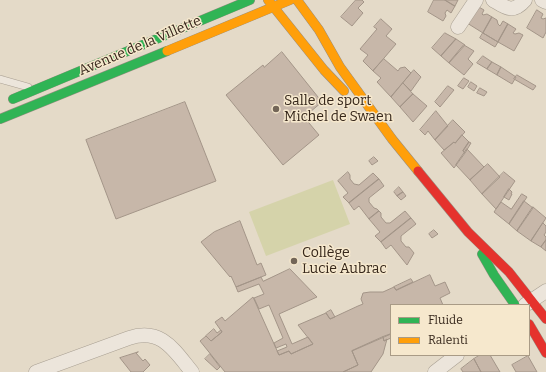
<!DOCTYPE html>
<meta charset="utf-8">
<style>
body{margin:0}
#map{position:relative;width:546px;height:372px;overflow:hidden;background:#e4dac8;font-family:Bitter,serif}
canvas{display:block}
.legend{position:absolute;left:390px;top:304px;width:140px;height:52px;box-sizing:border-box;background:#f6e8cd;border:1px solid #a99b86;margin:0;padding:5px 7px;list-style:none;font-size:12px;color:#36271b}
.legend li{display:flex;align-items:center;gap:8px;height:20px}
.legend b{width:20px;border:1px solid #a99b86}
</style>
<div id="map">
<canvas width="546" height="372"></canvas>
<ul class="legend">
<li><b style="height:5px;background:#30b455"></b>Fluide</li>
<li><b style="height:5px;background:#ff9f0a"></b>Ralenti</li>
</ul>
</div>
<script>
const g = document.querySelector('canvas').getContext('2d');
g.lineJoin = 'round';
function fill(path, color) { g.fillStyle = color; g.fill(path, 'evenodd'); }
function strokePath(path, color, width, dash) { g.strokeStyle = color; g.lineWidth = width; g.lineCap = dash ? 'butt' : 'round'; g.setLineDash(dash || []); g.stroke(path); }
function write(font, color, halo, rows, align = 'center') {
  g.font = font + ' Bitter,serif'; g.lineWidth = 3; g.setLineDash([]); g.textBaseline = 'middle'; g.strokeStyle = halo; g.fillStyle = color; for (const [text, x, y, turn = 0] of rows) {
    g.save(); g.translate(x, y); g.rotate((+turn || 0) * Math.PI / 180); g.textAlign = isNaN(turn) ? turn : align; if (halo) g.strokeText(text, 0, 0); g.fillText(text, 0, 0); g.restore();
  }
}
fill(new Path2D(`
 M333,180L350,224L266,256L249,212Z`), '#d5d3aa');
const building = new Path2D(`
 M356,0H362L364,2L358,8L363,13L352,26L341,17Z
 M434,0H445L455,6L451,13L447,10L445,13L446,16L443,21L428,12Z
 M445,0H458L455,6Z
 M477,6L484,10L482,14L483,15L487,14L492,17L483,33L467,23Z
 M537,10L543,14L541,18L543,19L546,18V32L543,38L527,28Z
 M492,17L497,20L498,24L500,26L503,21L508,24L498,42L483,33Z
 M381,19L392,29L386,36L396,44L373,71L363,61L368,55L360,49L377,29L374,27Z
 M508,24L516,29L513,33L515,34L519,33L523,35L514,51L498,42Z
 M445,33L456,39L441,56L432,48Z
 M483,33L498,42L495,47L480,38Z
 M456,39L465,45L449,63L441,56Z
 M464,45L474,51L468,59L473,64L464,75L449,63Z
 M282,52L322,102L304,117L319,135L283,165L226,95L263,65L264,67Z
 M483,56L492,62L487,69L477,63Z
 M384,59L398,71L400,68L405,67L411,73L391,97L377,82L381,78L373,71Z
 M492,62L501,67L497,75L487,69Z
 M501,67L516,77L512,84L497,75Z
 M414,70L421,77L411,91L403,83Z
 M517,75L536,86L533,90L514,79Z
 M464,78L469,81L463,89L458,86Z
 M471,82L477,86L474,91L468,87Z
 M403,83L413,94L400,107L391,97Z
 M448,86L454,90L440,107L435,102Z
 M480,88L487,92L484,96L477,93Z
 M413,94L427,106L413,122L400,107Z
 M185,102L216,181L116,219L86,140Z
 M436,111L448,126L435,140L428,131L425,135L420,130Z
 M453,120L465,132L455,143L454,142L444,150L435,140Z
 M462,135L469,142L463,151L465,153L454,168L441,153L454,142L455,143Z
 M469,142L471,143L465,153L463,151Z
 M467,149L484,167L470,180L456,165Z
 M374,157L378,161L372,165L369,161Z
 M488,164L500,177L482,194L470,180Z
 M348,172L350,175V179L354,184L359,185L373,173L379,179L349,203L343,197L348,193L338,181Z
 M504,172L515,181L496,209L482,194Z
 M379,179L384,186L369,198V202L374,208L377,209L379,211L369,219L359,206L354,210L349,203Z
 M399,187L403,192L397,196L394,192Z
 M509,189L512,192L511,194H512L509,200L504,197Z
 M403,192L406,196L401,200L397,196Z
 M522,194L527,197L509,224L494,212L501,202L511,209Z
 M524,201L533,208L517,231L509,224Z
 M533,207L546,218L531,241L517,231Z
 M379,211L381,213V217L386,223H390L405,211L411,218L381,242L375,236L380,232L369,219Z
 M411,218L416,224L401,236V241L406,247H409L414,253L407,265L391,245L386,249L381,242Z
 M240,221L257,265L261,263L266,275L236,287L231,276L230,277L201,242L214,232Z
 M543,223L546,226V232L544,235L546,237V240L541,247L531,241Z
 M434,230L438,234L432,238L429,234Z
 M546,240V251L541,247Z
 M290,269L317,297L279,314L292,344L308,337L313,344L291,354L289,351L279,355L277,351L287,347L286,344L276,348L274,343L283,338L269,305L259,309L254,298L264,294L259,284L238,292L236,287L261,277L263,281Z
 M430,275L435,286L445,282L450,293L440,298L443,305H391V334L352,351L358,365L343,372H225L200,341L206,336L211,341L222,332L215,322L222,317L225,321L253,297L279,355L289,351L291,354L313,344L298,325L326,313L330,319L358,306L363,304L361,299L363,293L370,292H383L394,287L396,290Z
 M411,279L413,282L396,290L394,287Z
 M331,310L335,317L330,319L326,313Z
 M214,329L217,333L221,330L222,332L211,341L206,336Z
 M391,334V338L384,341L383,337Z
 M383,337L384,341L387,339L383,354L371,372H343L358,365L352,351Z
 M138,352L136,353L143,361L145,359L150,365L143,372H131L120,358Z
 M210,354L220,367L217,370L205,359Z
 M480,355H490L500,372H481L474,359Z
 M528,356L537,372H516L512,365Z
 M474,359L481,372H463L461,369Z`);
fill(building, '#c7b7a9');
strokePath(building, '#a39588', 1);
const lane = new Path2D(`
 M0,79L28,87`);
const street = new Path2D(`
 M493,0C506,8 513,14 525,0
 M542,0L546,2
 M458,27L476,0
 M525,305L546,291
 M36,372L129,338C161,327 174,350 192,372
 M435,372L457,355`);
const fast = new Path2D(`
 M13,99L250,0
 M0,119L167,51
 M482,254L494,275L515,305`);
const slow = new Path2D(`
 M268,0L324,70L344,91
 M297,0L319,30L340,67L392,139L418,171
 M167,51L290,0`);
const jam = new Path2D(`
 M418,171L468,232L509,272L546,319
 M529,324L546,353`);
strokePath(lane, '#a89f92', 8);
strokePath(street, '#a89f92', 15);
strokePath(fast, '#988e82', 10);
strokePath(slow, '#988e82', 10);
strokePath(jam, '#988e82', 10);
strokePath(lane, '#ece5db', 7);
strokePath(street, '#ece5db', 14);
strokePath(fast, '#30b455', 9);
strokePath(slow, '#ff9f0a', 9);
strokePath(jam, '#e5322d', 9);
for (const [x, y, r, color] of [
 [276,109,4,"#736658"],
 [294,261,4,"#736658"]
]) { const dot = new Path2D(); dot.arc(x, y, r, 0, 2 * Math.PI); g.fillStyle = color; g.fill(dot); strokePath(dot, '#f6e8cd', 1.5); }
write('14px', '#36271b', '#f6e8cd', [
 ["Avenue de la Villette",140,46,-23]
]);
write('14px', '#36271b', '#f6e8cd', [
 ["Salle de sport",284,101],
 ["Michel de Swaen",284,117],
 ["Collège",302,253],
 ["Lucie Aubrac",302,269]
], 'left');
</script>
